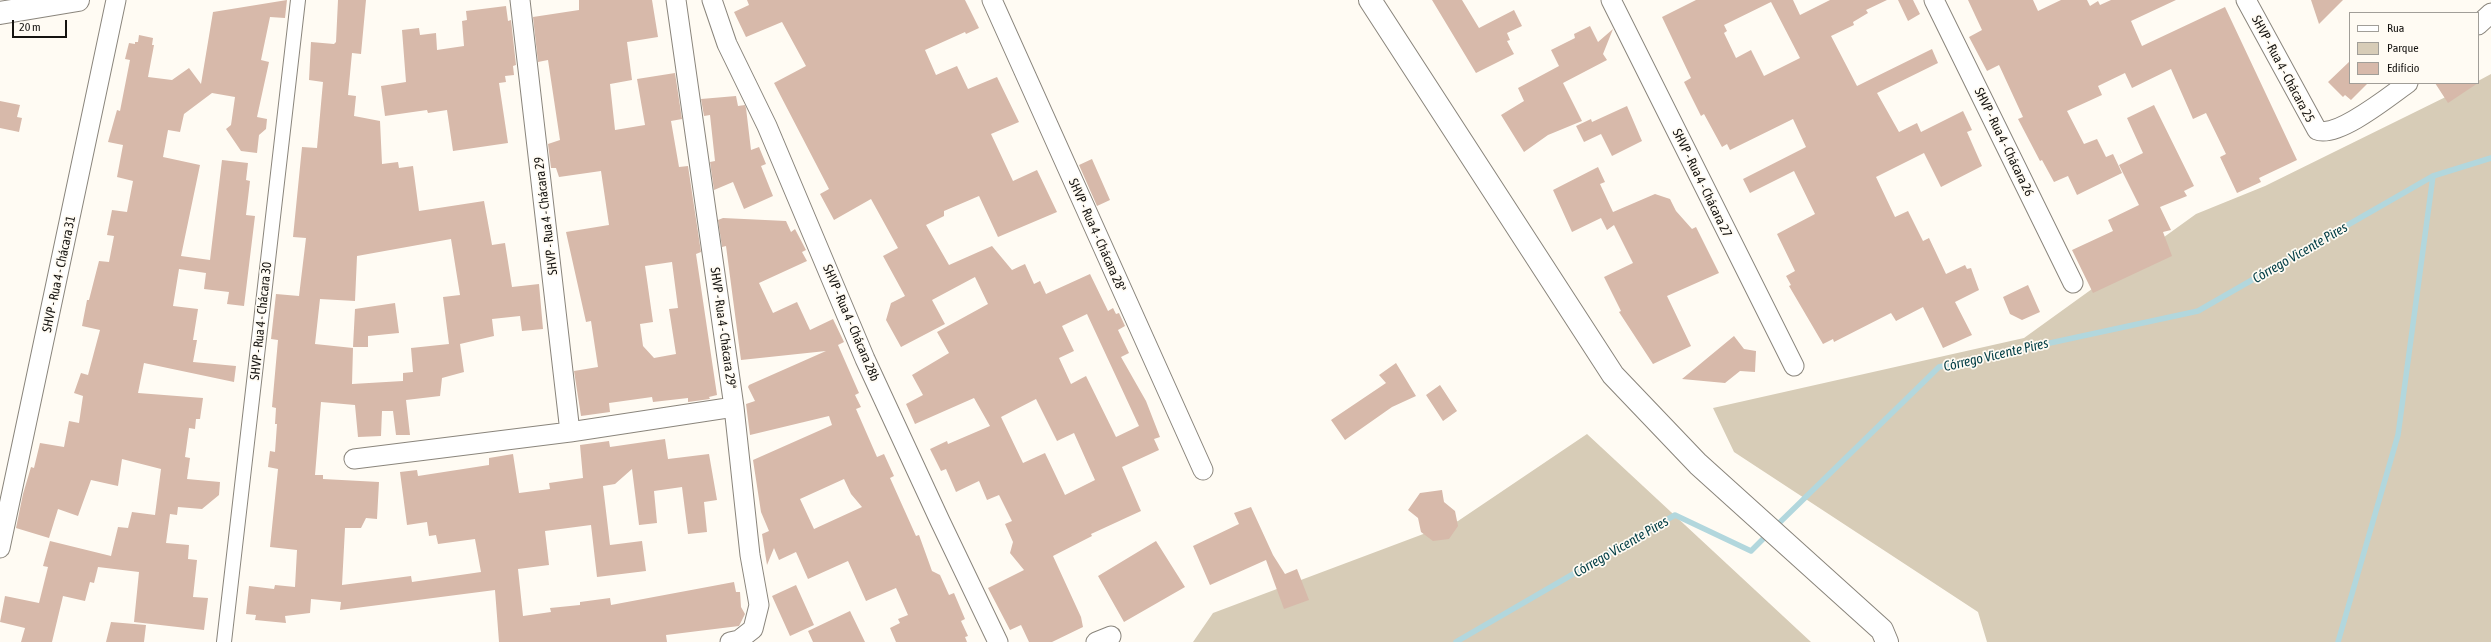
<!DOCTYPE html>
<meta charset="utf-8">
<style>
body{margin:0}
#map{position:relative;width:2491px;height:642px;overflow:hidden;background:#fffbf3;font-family:"Asap Condensed",sans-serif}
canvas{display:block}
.legend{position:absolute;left:2349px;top:12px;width:130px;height:72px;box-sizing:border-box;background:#fffbf3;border:1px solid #a19e98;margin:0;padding:5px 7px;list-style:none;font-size:12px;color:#151310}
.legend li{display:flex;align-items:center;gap:8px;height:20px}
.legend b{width:20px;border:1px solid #a19e98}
.scale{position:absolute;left:12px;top:20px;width:55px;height:18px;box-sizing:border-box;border:2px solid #151310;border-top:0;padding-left:5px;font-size:12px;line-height:14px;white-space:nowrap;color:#151310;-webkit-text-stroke:3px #fffbf3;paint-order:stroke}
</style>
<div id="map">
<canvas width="2491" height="642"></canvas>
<ul class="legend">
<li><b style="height:5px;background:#fff"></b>Rua</li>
<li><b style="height:11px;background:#d7ccb7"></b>Parque</li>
<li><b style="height:11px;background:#d7b9aa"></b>Edifício</li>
</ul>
<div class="scale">20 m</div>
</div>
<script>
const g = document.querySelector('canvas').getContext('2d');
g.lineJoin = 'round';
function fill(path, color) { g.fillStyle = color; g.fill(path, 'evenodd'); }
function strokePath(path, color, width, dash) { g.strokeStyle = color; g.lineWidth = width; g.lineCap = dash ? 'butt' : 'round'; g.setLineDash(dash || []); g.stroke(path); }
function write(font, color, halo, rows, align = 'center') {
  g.font = font + ' "Asap Condensed",sans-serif'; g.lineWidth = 3.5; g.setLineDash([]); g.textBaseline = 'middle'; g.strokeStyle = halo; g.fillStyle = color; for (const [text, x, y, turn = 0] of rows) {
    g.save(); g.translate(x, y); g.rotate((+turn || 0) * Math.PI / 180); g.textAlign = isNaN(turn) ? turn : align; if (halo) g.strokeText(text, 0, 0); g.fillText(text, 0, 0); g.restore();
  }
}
fill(new Path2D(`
 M2491,74V642H1987L1978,612L1734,452L1713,408L2024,338L2196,214L2265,186L2474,83H2478V81Z
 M1587,434L1811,642H1193L1213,613L1458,521Z`), '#d7ccb7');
strokePath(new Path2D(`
 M1774,528L1939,367L2198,311L2433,176L2491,158
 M1456,642L1675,515L1751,551L1768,534
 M2338,642L2398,435L2433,176`), '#b2d7dd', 5.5);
fill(new Path2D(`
 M287,0L285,18L270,17L261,60L269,62L257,117L267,119L266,129L259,135L257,153L241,151L226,129L231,125L235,97L212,93L184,114L180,132L168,130L163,157L200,165L181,256L210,260L222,160L248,163L246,180L250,181L246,215L255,216L244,306L227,304L229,292L204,289L206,273L179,269L173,306L198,309L193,340H197L193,362L236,366L234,382L144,363L138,393L203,398L200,419H196L195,429L189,428L185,457L190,458L187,479L220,482L219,495L202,509L178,507L177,515L170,514L166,543L189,545L188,559L197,560L193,597L208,598L204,630L134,622L139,572L98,567L94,583L90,582L85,601L63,596L52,642H21L25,628L0,622L5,596L39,603L48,567L43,566L50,541L111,556L118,527L128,528L132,512L155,515L161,469L122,459L118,486L91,480L78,516L58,509L49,538L16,528L23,494L31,467L34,468L40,443L64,447L69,421L79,423L83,396L74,393L81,373L88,375L100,330L82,326L87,300H89L99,261L109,262L114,236L107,235L112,210L127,212L133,181L117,177L123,145L108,142L117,110L120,111L130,60L125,59L129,43L135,44V42H138L139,35L153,38L152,45H154L148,77L172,80L189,68L201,84L213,12Z
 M338,0H366L361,54L352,53L348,95L356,96L354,116L380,121L382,164L398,162L399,168L413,166L419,211L484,201L492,245L505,243L512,287L539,284L543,329L522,331L520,316L492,319L494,336L460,344L464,372L442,378L440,396L406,400L410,435H396L393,411H382L381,436L358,437L355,405L321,402L315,475H323V479L379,482L377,519L366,518L361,528H345L342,585L411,576L412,582L481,572L475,539L438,544L436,535L429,536L427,522L407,525L400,472L417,470L418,476L489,465V458L513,454L519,493L550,489L549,483L583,478L580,445L609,441L610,447L665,439L668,459L709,454L717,500L704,502L707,532L688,534L682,487L654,491L657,523L639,525L632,469L615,484L603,486L610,545L642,541L646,571L597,577L591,525L545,531L549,565L518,569L523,616L551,612L550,608L580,605V602L610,598L611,605L734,582L736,592H740L741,607L745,614L739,626L666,635L667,642H499L495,590L340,610L341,602L311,599L310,613L285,616L286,623L255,620L256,615L246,614L249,586L274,589L275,585L295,587L297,550L270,547L278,469L268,467L270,451L275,452L277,424H275L276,408L272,407L278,340L271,339L276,294L299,296L306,238L293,237L302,147L317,148L323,82L309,80L311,42L334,44L336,42ZM451,239L460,295L443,297L449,344L411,348L413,372L403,373V381L352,384L353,348L315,344L320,299L355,301L357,256Z
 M579,0H652L658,37L627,42L632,80L610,84L615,130L645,125L637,79L675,73L682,119L671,121L679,167L688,166L701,252L696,254L717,395L709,397L710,399L688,402V398L653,402L652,397L609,403L610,412L581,416L574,371L598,367L591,321L586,322L566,232L609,225L601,171L559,177L556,168H551L548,144L560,140L548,60L538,62L533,17L579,10ZM672,262L678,308L669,309L676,354L654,358L643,346L640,324L653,322L645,266Z
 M747,0H965L979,28L966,34L965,32L925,50L936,75L957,66L968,89L997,77L1019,122L991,134L1013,181L1037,170L1057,212L998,237L979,196L944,211V216L926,225L949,265L992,246L1012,270L1025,264L1034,284L1040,281L1046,294L1090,274L1108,311L1113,308L1116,314L1119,313L1125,326L1118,330L1129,353L1121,357L1146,401L1160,437L1154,439L1159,450L1122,467L1141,511L1091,534L1092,536L1053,556L1081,617L1083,627L1052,642H1029L1021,625L1010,630L988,588L1024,570L1010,553L1013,542L1005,524L1012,521L999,495L987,500L979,481L956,492L946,469L941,471L930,449L947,441L948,444L990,426L974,398L915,424L906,404L923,395L912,375L949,353L937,332L988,304L975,277L932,300L945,324L901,347L886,320L891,303L905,296L883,256L898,248L871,199L834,220L820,194L829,189L774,83L806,66L782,22L746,37L734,12L749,5ZM1087,314L1139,426L1116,437L1086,376L1071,384L1059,358L1074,351L1062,326ZM1036,399L1057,441L1074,433L1095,480L1065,495L1045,453L1023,463L1001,417Z
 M1432,0H1462L1479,28L1514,10L1522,26L1507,33L1510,40L1507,41L1514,54L1476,73Z
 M1696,0H1793L1800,15L1830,0H1887L1866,10L1868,13L1853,22L1854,25L1831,36L1857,86L1932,49L1938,63L1877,93L1899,132L1917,123L1921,132L1963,111L1972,130L1967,132L1982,166L1941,187L1924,153L1876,177L1895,217L1908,211L1923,241L1929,238L1946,274L1965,265L1967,269L1971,268L1979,290L1955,302L1972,335L1943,348L1923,307L1896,321L1891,313L1834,342L1833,339L1823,344L1789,286L1791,285L1786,276L1795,271L1777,234L1815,214L1794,171L1750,193L1743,179L1806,147L1793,119L1730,150L1727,144L1722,147L1704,114L1701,116L1684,82L1691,78L1662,17ZM1771,2L1800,58L1764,76L1751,50L1736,58L1724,33L1727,31L1724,25Z
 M1898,0H1913L1920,14L1908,21Z
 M1968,0H2033L2038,11L2061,0H2087L2090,6L2098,1L2100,5L2111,0H2176L2131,21L2142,46L2225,7L2297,160L2259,178L2261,182L2237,193L2220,157L2226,154L2206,113L2193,119L2171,69L2132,88L2125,73L2098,86L2102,95L2067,111L2084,144L2097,139L2106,157L2113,154L2122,173L2077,195L2068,176L2054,182L2042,160L2040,161L2018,119L2023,117L1999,65L1987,71L1969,37L1982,30Z
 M2311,0H2343L2319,24Z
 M506,6L508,21L511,20L516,65L513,66L514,75L505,76L506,82L499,83L508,143L453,151L447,110L428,113L427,110L385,116L381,86L406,82L402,30L419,28L420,35L436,33L437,50L464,46L462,21L467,20L466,11Z
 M1590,26L1598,42L1613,29L1603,54L1607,60L1563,83L1582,121L1548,135L1524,152L1501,115L1524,101L1518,88L1559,66L1551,50L1575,38L1574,34Z
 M2350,61V83H2368L2351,100L2345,95L2343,97L2328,82Z
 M2435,83H2478L2448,103Z
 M736,96L738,106L745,105L746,108L751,150L759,147L766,164L761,166L773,196L744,209L733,182L714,190L710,162L715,161L710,115L704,116L701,99Z
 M0,101L20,105L17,117L22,118L19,132L0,128Z
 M2154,105L2194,186L2184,191L2187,196L2160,207L2171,230L2163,232L2172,256L2093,293L2072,250L2113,231L2108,220L2139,205L2119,165L2143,153L2127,118Z
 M1627,106L1642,141L1612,156L1601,134L1584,142L1576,126L1591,119L1592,122Z
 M1092,159L1110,200L1097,206L1079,165Z
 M1598,167L1605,182L1600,184L1613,212L1655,194L1670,199L1676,211L1692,229L1696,227L1719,273L1667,296L1691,346L1653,364L1619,312L1621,311L1604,277L1633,263L1614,225L1607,230L1601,218L1572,232L1553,190Z
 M723,218L786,221L791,232L795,229L806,250L802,252L807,261L759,283L773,313L797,302L810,330L833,319L844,342L838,345L859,393L855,395L861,407L856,409L877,457L884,454L894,476L890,478L916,536L919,535L932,571L940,575L949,595L954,593L965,619L961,621L968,636L965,637L967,642H896L890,628L900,623L898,619L908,615L896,588L866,601L848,561L808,579L796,552L779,560L774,548L767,565L762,534L769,531L761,512L753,460L832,425L829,416L750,435L746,404L755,401L748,387L749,385L826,351L741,360L726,246L722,247L718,220ZM844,479L851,494L862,507L814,529L800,499Z
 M2028,285L2040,312L2022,320L2010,314L2003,297Z
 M395,303L399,333L368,336V347H353L355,309Z
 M1734,336L1744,349L1756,351L1755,372L1740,371L1725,383L1682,379Z
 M1396,363L1416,396L1392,407L1345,440L1331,420L1386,383L1379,375Z
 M1440,385L1457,411L1443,421L1426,395Z
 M1442,490L1444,502L1455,511L1458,526L1449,539L1433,541L1421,532L1418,518L1408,510L1420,493Z
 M1251,507L1273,555L1285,574L1297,569L1309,600L1284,609L1266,560L1210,585L1193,546L1239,524L1234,513Z
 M1156,541L1185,587L1124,622L1098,576Z
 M796,585L814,625L790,636L772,596Z
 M850,611L865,642H813L808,631Z
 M111,622L146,625L144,642H106Z`), '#d7b9aa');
const pedestrian = new Path2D(`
 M224,642L298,0`);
const minor = new Path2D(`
 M520,0L570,432
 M676,0L734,407L750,555L759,605L753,629L739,640L730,642
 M712,0L727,44L767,126L865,359L940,521L998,642
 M992,0L1203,470
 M1611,0L1794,366
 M1934,0L2073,283
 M2246,0L2317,130C2337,139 2391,95 2408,83
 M2478,25L2491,13
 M354,459L570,432L734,407
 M0,548L116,0
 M1096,642L1111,636`);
const tertiary = new Path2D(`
 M1370,0L1613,375L1698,464L1882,630L1887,642
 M0,13L78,0`);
strokePath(pedestrian, '#8a857c', 16);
strokePath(minor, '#8a857c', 21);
strokePath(tertiary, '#8a857c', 24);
strokePath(pedestrian, '#fff', 14);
strokePath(minor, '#fff', 19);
strokePath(tertiary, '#fff', 22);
write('13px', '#151310', '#fffbf3', [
 ["SHVP - Rua 4 - Chácara 25",2283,69,62],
 ["SHVP - Rua 4 - Chácara 26",2004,142,64],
 ["SHVP - Rua 4 - Chácara 27",1702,183,64],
 ["SHVP - Rua 4 - Chácara 29",546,216,-97],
 ["SHVP - Rua 4 - Chácara 28ª",1097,235,66],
 ["SHVP - Rua 4 - Chácara 31",59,274,-78],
 ["SHVP - Rua 4 - Chácara 30",261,321,-84],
 ["SHVP - Rua 4 - Chácara 28b",851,323,67],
 ["SHVP - Rua 4 - Chácara 29ª",723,328,82]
]);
write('italic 14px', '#023d45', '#fffbf3', [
 ["Córrego Vicente Pires",2300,253,-30],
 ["Córrego Vicente Pires",1996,355,-13],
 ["Córrego Vicente Pires",1621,547,-30]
]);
</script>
